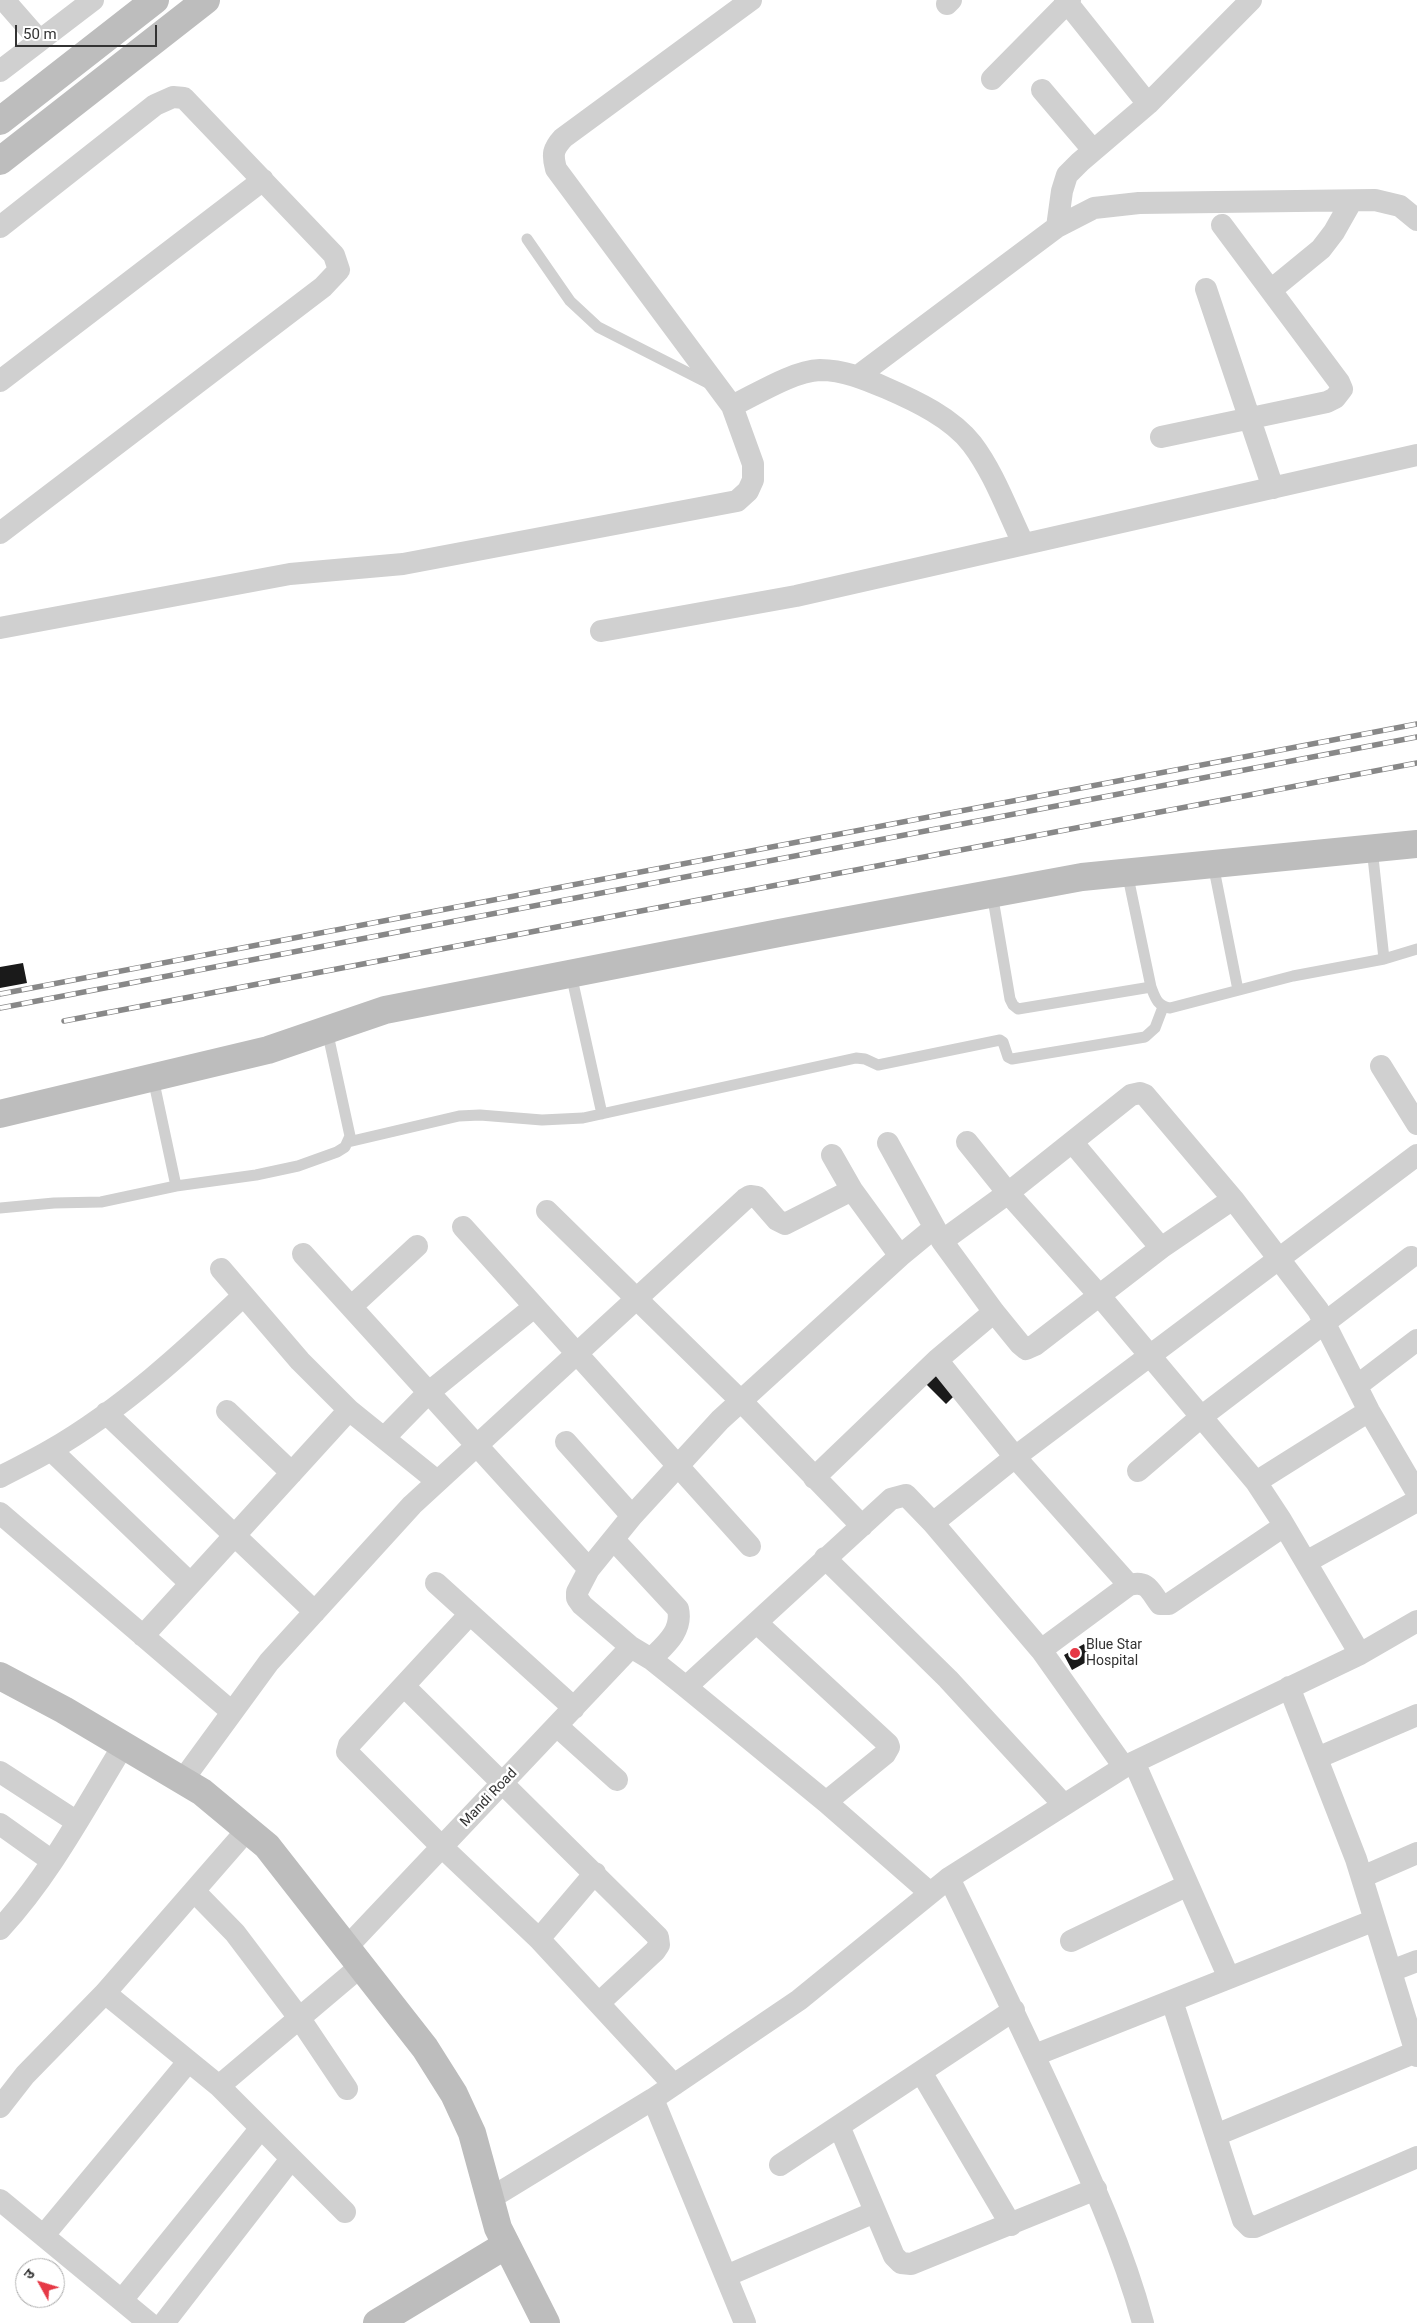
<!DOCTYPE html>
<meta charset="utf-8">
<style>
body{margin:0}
#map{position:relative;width:1417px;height:2323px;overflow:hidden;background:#fff;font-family:Roboto,"Noto Sans Devanagari",sans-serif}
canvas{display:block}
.north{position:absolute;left:15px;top:2258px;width:50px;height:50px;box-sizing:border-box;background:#fff;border:1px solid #adadad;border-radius:50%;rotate:309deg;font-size:14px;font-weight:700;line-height:20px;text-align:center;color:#333}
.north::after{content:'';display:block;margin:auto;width:18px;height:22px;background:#e63946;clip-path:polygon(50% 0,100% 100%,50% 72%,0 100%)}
.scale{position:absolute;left:15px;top:25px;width:142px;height:22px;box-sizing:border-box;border:2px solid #333;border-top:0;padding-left:6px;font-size:15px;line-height:18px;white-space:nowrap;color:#333;-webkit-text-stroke:4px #fff;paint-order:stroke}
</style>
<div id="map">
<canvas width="1417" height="2323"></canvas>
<div class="north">उ</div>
<div class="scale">50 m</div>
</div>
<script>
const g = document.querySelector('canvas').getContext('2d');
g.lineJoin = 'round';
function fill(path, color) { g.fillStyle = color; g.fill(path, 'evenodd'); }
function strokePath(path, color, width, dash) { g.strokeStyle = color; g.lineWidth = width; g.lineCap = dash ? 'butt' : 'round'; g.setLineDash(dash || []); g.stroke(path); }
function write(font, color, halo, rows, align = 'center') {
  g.font = font + ' Roboto,sans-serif'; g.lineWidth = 5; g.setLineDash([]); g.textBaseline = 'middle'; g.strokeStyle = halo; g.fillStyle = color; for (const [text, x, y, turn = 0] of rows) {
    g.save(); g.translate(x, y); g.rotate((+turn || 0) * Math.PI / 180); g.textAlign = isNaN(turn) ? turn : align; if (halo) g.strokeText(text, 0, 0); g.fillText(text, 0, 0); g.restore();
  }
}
fill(new Path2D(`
 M23,963L27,983L0,988V967Z
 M934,1366L959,1391L946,1404L921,1379Z
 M1084,1644L1092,1659L1072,1670L1064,1655Z`), '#1a1a1a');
strokePath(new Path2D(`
 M527,239L570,301L598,327L708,383
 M1372,848L1384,959
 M1213,864L1238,990
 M1127,872L1151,987
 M992,893L1010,999L1013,1005L1018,1009L1151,987C1155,997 1157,1006 1170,1008L1293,976L1384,959L1417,949
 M571,974L602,1114
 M153,1078L176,1186
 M348,1142L459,1116L480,1115L542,1120L583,1118L856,1058L865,1059L878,1065L1000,1040L1003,1042L1008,1057L1012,1059L1145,1037L1155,1028L1163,1007
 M0,1208L54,1203L101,1202L176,1186L256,1175L298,1166L337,1152L345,1147L350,1136L327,1030`), '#d0d0d0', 11);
strokePath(new Path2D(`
 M4,0L39,40
 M1065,0L1148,104
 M947,4L951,0
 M0,71L93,0
 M992,79L1070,0
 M1042,90L1093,150
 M0,227L155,105L173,97L184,98L334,255L339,270L323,287L0,533
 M1057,227L1062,191L1067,175L1080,162L1148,104L1251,0
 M1206,289L1273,488
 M1271,290L1321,249L1334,232L1351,202
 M858,376L1057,227L1094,208L1139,203L1375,200L1400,206L1417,220
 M0,381L263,180
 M732,406C757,394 793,371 820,370C844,370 865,379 886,388C916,401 952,418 972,444C994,473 1007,510 1023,543
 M1161,437L1327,402L1335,398L1342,389L1339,382L1222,225
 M0,628L290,574L403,564L737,501L748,491L753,480V464L732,406L556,169C552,154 553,149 563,138L751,0
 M601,631L796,596L1417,455
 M1381,1066L1417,1124
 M967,1142L1008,1193L1099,1295L1256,1482L1281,1520L1360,1654
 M888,1143L942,1241L994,1312L1020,1344L1026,1349L1035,1345L1161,1248L1233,1199
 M1073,1143L1161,1248
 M832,1155L852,1190L900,1256
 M547,1211L741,1401L862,1526
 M463,1227L750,1546
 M942,1241L1008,1193L1131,1095L1140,1093L1145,1095L1233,1199L1318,1310L1369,1411L1417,1493
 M303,1254L589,1569
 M221,1269L300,1361L349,1410L437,1481
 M351,1307L417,1246
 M937,1360L1015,1457L1129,1585
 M1358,1385L1417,1340
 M227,1411L292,1473
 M106,1413L315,1612
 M384,1438L428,1393L534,1307
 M566,1442L632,1516
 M51,1450L190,1583
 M1138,1471L1201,1417L1411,1257
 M0,1477C17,1468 34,1460 51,1450C122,1409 184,1352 243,1296
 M814,1478L937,1360L994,1312
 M1256,1482L1369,1411
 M0,1513L232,1712
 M933,1523L1015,1457L1417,1155
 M614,1540L678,1609C683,1631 665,1645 651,1659
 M825,1558L948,1679L1064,1805
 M1306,1562L1417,1501
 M436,1583L574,1708
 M470,1614L349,1745L347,1752L442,1847L539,1939L674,2085
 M757,1623L888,1744L889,1747L885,1754L826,1802
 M143,1636L349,1410
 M1041,1650L1129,1585C1148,1580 1150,1591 1160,1604H1169L1284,1526
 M404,1686L658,1937L659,1945L655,1951L599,2003
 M686,1687L891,1499L906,1495L933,1523L1041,1650L1124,1767
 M1289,1687L1356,1859L1417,2056
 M557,1726L617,1780
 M1317,1758L1417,1715
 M1134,1762L1229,1978
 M0,1772L77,1822
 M182,1781L269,1662L412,1505L745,1199L750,1196L757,1197L777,1220L785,1224L852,1190
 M0,1824L52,1861
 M1362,1877L1417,1853
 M949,1878C987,1956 1024,2033 1060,2111C1092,2181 1123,2249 1143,2323
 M194,1891L235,1933L300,2019L347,2089
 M929,1892L826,1802L686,1687L651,1659L631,1647L582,1605L577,1598V1592L589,1569L632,1516L720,1420L900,1256L934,1228
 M0,1929C50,1875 85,1808 123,1746
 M539,1939L595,1873
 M1071,1941L1188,1885
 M346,1948L631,1647
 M1391,1971L1417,1961
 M105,1993L219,2086L345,2212
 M1172,2001L1243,2220L1250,2227H1255L1417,2157
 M1035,2055L1375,1920
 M921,2072L1011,2225
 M219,2086L361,1966
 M653,2099L745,2323
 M0,2107L25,2075L105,1993L247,1830
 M839,2126L894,2256L901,2263L911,2264L1096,2189
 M1216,2135L1416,2052
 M780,2165L1014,2010
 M491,2198L653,2099L799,2000L949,1878L1124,1767L1360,1654L1417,1621
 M0,2200L149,2323
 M44,2235L188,2062
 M726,2276L875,2212
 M122,2300L261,2128
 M164,2323L291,2159`), '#d0d0d0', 22);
strokePath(new Path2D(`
 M0,121L155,0
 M0,161L206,0
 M0,1114L268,1050L385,1010L779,933L1082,877L1417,844
 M0,1676L64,1710L202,1792L267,1846L425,2048L454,2094L472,2133L498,2228L546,2323
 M377,2323L506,2245`), '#bdbdbd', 28);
const rail = new Path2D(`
 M0,994L1417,724
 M0,1008L1417,737
 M64,1021L1417,763`);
strokePath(rail, '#888', 5.5);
strokePath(rail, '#fff', 4, [11]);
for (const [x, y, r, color] of [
 [1075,1653,6,"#e63946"]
]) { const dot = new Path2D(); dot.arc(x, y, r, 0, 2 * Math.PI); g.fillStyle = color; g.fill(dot); strokePath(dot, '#fff', 2); }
write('14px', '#333', '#fff', [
 ["Blue Star",1086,1645],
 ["Hospital",1086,1661]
], 'left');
write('14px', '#333', '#fff', [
 ["Mandi Road",489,1798,-46]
]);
</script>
